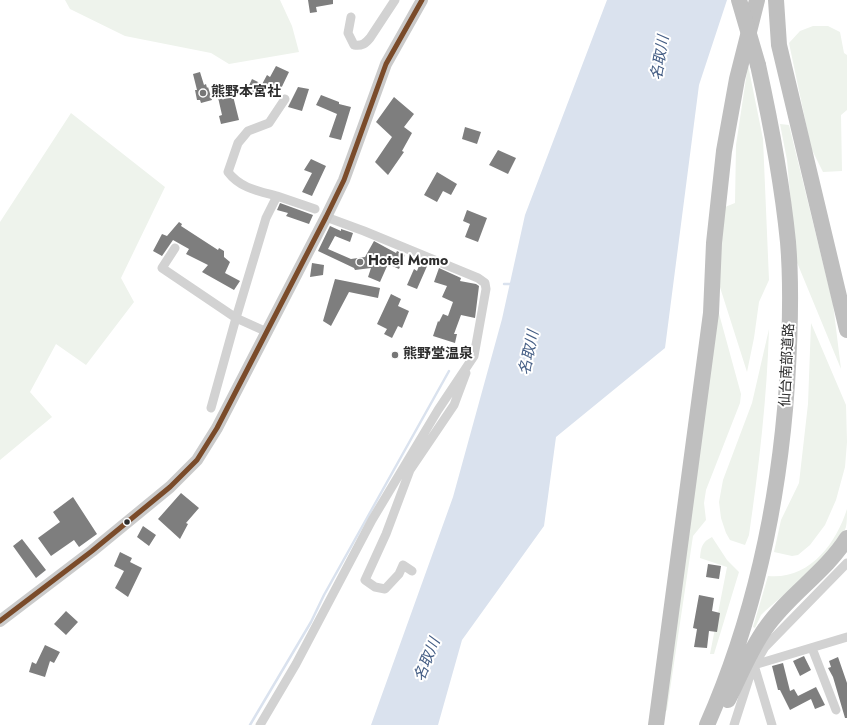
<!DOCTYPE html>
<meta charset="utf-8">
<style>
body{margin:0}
canvas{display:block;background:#fff}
</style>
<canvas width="847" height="725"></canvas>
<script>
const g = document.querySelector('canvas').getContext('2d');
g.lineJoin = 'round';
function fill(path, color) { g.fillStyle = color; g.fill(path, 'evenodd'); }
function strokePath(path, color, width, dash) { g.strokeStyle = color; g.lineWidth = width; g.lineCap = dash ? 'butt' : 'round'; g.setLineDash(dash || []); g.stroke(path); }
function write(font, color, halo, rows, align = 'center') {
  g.font = font + ' Jost,"Noto Sans JP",sans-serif'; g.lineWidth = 4; g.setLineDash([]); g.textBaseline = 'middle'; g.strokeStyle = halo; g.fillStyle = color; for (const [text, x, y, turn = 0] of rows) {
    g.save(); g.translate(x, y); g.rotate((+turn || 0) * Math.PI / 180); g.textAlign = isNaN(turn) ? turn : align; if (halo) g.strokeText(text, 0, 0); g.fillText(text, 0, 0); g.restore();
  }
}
fill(new Path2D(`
 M65,0H280L292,26L299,52L229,64L211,53L125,36L70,9Z
 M813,26H828L840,32L844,53L847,55V110L841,115L842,171L823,172L811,148L789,43L800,31Z
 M748,65L763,139L769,280L759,302L754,338L747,372L718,281L725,207L735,203L736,145Z
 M71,113L165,187L121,278L134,302L86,365L56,344L30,392L52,417L0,460V222Z
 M780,124L789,125L833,304L841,369L796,260L787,160Z
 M718,310L741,394L740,403L706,490L704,503L706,520L693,536L667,710L662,715Z
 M811,323L846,405L847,442L845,467L836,500L825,525L810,545L798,555L792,556L774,552L781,520L799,483L808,404Z
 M769,329C767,398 759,466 749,535L745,545L730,540L726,533L721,518L719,502L723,480L752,403Z
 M847,509C847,515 847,522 846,527C837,554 783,594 761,615L755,628L753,627L768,576C809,580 836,544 847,509Z
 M712,537L727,560L739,572L714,654H710L727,567L700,558C701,547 702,542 712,537Z`), '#eef3ec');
fill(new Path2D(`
 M607,0H727L699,85L665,348L556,437L544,526L462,640L438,725H371L453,497L502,319L525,215Z`), '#dae2ee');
strokePath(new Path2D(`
 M504,284H511
 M250,725L311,622L324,595L449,371`), '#dae2ee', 2.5);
fill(new Path2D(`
 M308,0H333V4L316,7L317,12L310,13Z
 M276,66L289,72L277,97L260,88L267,75L270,77Z
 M200,72L204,85L206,84L207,88L208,87L212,100L201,103L200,100H197L195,90H197L193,74Z
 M252,79L260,83L254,94L247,90Z
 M298,87L309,89L302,111L288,107Z
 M228,90L230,97L233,96L239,120L221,124L219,116L222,115L217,93Z
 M321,95L339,102V104L351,107L341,140L329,137L337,114L316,105Z
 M394,97L414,114L404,127L412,133L402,151L404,152L388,175L375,162L392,137L376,122Z
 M465,127L481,132L477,144L462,139Z
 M498,150L516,158L508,174L489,165Z
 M311,159L326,166L312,196L302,192L312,173L304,170Z
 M437,172L457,184L451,195L443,191L437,202L424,195Z
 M280,203L313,215L309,224L286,216L288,213L277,210Z
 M467,210L487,218L478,242L465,237L470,224L463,221Z
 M179,222L182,224L181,226L218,250L219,248L224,251V257L230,262L225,273L240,281L234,290L202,272L208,265L186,254L189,249L173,240L162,256L153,251L162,234L167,236Z
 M330,226L341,231V229L353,233L350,242L335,236L328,249L351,259L365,257L374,241L396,253L397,251L405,255L399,269L388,264L380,282L368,277L371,268L355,270L354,268L318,251Z
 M421,261L428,264L417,289L407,285L414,269L417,271Z
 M312,263L324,265L323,275L310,277Z
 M439,268L461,278L460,281L476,284L479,286L475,318L461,315L454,334H457L455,343L433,336L438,321L439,322L443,314L448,316L453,302L442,297L447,286L434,282Z
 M335,279L380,288L378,298L349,292L331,326L323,321Z
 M391,294L401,299L398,306L409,311L402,328L398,326L392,338L384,334L387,329L377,324Z
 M181,493L199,508L186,523L188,524L180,539L158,519Z
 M73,497L97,534L79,547L74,540L51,556L38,538L60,522L53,512Z
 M143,526L156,535L149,546L137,537Z
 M22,539L46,570L36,578L13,546Z
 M120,552L132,558L130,562L142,568L128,597L115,588L124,571L114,566Z
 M708,564L721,566L719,579L706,577Z
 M699,595L714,598L712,611L720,613L717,632L709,631L707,648L694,647L697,629L693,628Z
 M66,611L78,622L66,635L54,624Z
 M45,645L60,652L54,663L50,661L45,677L29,672L32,662L36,664Z
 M804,656L811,670L800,676L793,661Z
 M838,657L847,683V718H845L833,677L828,668L831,667L829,661Z
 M783,663L790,691L794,689L798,696L816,687L825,705L815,709L811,699L790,710L780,690H778L772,666Z`), '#7e7e7e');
strokePath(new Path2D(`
 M351,17L348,33L354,45C362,46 365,44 370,38L395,0
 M277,196C258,191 240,188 228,172L238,143L248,131L269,123L285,99
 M175,248L162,268L236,318L266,218L277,196L315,209
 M211,408L236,318L267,332
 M412,571L403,565L399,574L385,589L375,587L365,580L386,534L410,470L454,405L466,373
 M812,648L836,710
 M260,725L296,664L372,520L438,410L474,356L486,289L485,283L478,278L364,231L326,217
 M734,725L752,669L765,647L847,563
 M772,725L754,665L847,637`), '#d2d2d2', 9);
strokePath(new Path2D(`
 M0,621L92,551L170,487L197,460L217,428L326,217L344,180L386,64L422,0`), '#cbcbcb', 12);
strokePath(new Path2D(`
 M776,0L779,45L847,330
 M728,700C740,676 750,650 765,629C788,595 825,573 847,538
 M656,725L711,313L714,243L724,151L737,79L757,0
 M707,725C755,616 779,502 787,384C790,337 792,289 788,242C782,182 771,124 758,65`), '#bfbfbf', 16);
strokePath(new Path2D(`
 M739,0L758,65`), '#bfbfbf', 16);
strokePath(new Path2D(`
 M0,621L92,551L170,487L197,460L217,428L326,217L344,180L386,64L422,0`), '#7a4b2a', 5);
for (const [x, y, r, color] of [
 [203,93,4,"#767676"],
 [360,262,4,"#767676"],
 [395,355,4,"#767676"],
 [127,522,3.5,"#2d2d2d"]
]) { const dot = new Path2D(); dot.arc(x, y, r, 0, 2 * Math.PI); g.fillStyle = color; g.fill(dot); strokePath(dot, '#fff', 1.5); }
write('bold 14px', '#2d2d2d', '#fff', [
 ["熊野本宮社",211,93],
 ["Hotel Momo",368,262],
 ["熊野堂温泉",403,355]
], 'left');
write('14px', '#2d2d2d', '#fff', [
 ["仙台南部道路",788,365,-87]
]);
write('italic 15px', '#455e85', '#fff', [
 ["名取川",661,58,-80],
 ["名取川",530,353,-78],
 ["名取川",428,660,-68]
]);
</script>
